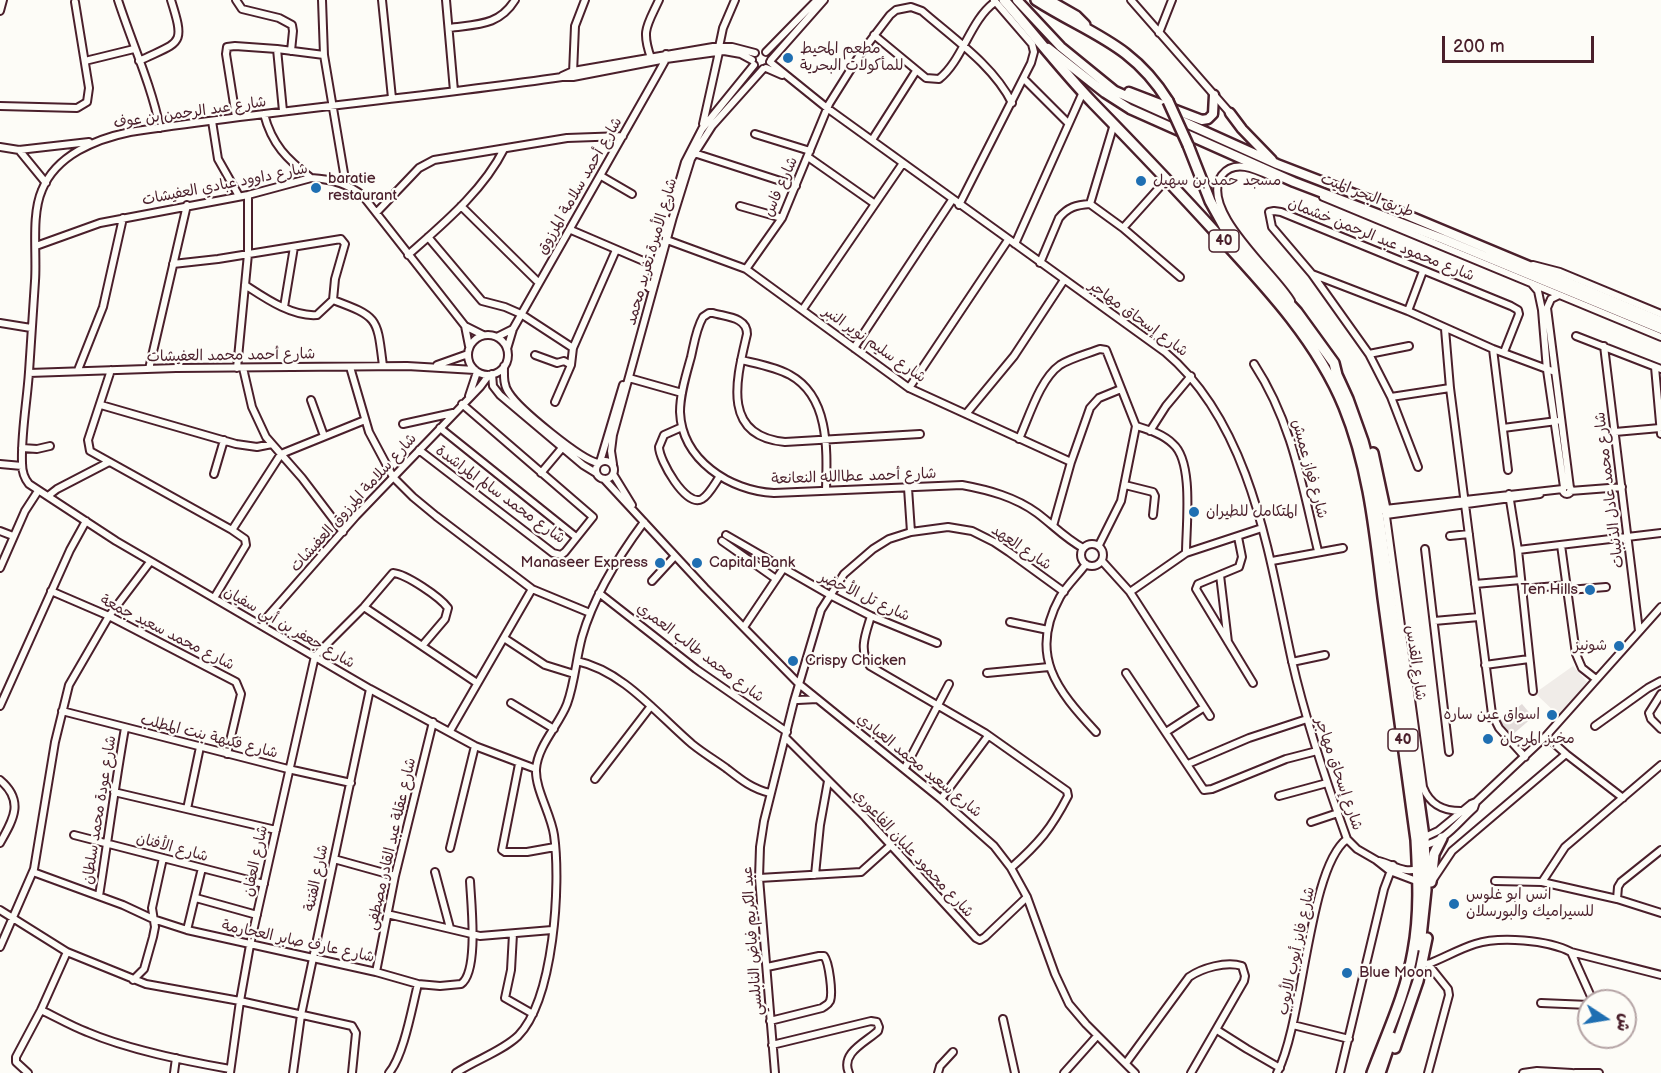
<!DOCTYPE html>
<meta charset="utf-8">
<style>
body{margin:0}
#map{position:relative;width:1661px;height:1073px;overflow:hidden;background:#fdfcf7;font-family:"Balsamiq Sans","Playpen Sans Arabic",sans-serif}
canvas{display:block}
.north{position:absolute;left:1577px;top:989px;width:60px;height:60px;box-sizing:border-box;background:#fdfcf7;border:2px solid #b5a4a5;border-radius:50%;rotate:102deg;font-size:16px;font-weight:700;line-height:24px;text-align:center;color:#4a1f2b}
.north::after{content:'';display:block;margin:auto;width:21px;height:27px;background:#1f6fb2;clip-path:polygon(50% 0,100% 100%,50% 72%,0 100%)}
.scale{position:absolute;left:1442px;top:36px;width:152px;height:27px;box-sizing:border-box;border:3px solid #4a1f2b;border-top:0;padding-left:8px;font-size:18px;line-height:21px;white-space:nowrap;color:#4a1f2b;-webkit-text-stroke:4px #fdfcf7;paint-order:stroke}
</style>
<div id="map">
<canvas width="1661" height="1073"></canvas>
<div class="north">ش</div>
<div class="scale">200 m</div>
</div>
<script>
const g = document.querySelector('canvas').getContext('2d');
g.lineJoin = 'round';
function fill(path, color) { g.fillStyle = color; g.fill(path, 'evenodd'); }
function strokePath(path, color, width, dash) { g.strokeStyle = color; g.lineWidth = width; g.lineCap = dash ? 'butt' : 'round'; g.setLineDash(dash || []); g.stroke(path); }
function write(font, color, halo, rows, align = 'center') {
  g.font = font + ' "Balsamiq Sans","Playpen Sans Arabic",sans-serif'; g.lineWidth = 4.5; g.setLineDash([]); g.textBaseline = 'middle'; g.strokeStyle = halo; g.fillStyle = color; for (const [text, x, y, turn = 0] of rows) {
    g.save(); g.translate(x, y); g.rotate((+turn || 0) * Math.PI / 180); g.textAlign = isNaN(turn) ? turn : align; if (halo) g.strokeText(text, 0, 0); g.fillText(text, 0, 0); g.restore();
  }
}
fill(new Path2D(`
 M1573,666L1587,682L1559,716L1535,693Z`), '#f0ece8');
fill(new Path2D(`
 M1522,704L1533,717L1511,736L1500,721Z`), '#e3dcda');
const minor = new Path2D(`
 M118,0C132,43 151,84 160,128
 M236,0L242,9L279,18L292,25L293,31L291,51
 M322,0L324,55L346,185
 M382,0L392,98
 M446,0L454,91
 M1131,0L1230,113
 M0,11L3,0
 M449,28C477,24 499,26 515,0
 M1159,33L1172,0
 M874,35L926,78L939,79C963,60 970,20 995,2
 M719,47L723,28L735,0
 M766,52L817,0
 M651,58C641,30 647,26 659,0
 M771,60L824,0
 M85,61L134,49
 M139,61C180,41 186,47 171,0
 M770,62L827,108L1165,352C1252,425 1269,557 1292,661C1306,722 1326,781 1347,839L1357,849L1376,860L1390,871L1419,882
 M766,68L782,75
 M573,73L575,26L585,0
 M562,76L573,71L713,47H732L755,53
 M1024,79L1068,123
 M0,106L77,108L87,102L89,88L75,2
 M283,111L277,49L324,55
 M264,114C272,145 287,159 311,178
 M236,117L226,54L227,47L235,46L277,49
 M212,121L218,159L239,196
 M703,124L719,52
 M755,134L810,151
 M872,140L916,71
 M0,147L19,150L89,142
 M19,150L46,183
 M694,153L796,186
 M808,157L875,204
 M601,176L632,194
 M1277,179C1261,172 1236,157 1222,175C1197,209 1276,274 1291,301
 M1323,197L1661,337
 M1090,204L1114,124
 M959,205L1031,63L1034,52L1032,44L994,0
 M461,206L539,283
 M740,206L782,218
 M672,207L685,162L702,129L754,65
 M377,212L419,168L434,160L567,138L623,136
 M1123,228L1167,179
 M571,230L655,266
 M428,237L482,301L505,307L521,314L573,348
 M667,240L746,269L909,388L1071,462
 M1015,244L1083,92
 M36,246L100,223L248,195L311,178C331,179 349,184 363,196L465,326L483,335
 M408,255C443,224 483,191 504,149
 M1040,263L1059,218C1068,207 1076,205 1090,204L1123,228L1180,277
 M173,264L218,259L341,239L345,244L335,279L333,300
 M1533,265L1560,272L1661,314
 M746,269L782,218L829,104L861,53L890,15L896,10L911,7L922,11C953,38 994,66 1012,103
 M1312,274L1408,311L1493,349L1555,372
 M1532,284L1538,291L1542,310L1547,370L1564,487
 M245,285C265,298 292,317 317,315L333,300C379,317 377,318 383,366
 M649,288L668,220
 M1559,295L1551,299L1547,308L1570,488
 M284,307L294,247
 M803,309L903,163
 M1408,311L1423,271
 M0,323L31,328
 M465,326L469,346
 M1445,329L1450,388L1492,714L1499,728L1525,757
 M468 355a20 20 0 1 1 40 0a20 20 0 1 1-40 0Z
 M1576,336L1661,369
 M497,337L513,329
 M1604,346L1639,631
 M854,348L952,200
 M507,349L513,329L656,77L666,59V54
 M1493,349L1508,470
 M1369,354L1409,346
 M535,355L557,363L564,361L571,365
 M741,360C758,364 776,367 790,375C830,397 827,451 826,490
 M1254,364C1292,422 1302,485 1318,551
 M437,365L468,354
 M504,366C504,375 503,385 509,393C519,409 581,460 598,463
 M350,367L369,432L393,477L413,497L436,516L532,589L590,613
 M1655,367L1661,434
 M237,368L248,254V195
 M243,368L252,407L266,437L302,478L343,532
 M149,369L187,205
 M78,370L103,307L123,218
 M111,370L88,440L90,451L232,530L281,454L365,420
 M29,373L176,368L407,366L475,370
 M492,374L493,386L500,395L583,465L596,473
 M629,378L682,393
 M909,388L1008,240
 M469,396L477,372
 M1391,397L1450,388
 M311,400L324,436
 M555,402L571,365L573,348L616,250
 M101,405L236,444L257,447L272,444
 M966,414L1014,356L1064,280
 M403,424L453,413
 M1136,426C1149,430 1163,434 1173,444C1194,462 1186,526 1186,553
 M682,427L664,435L659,447C659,460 686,508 702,499C709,495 715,483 720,476
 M440,428L576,537
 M1503,428L1557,421
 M1150,431L1166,406L1191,376
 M1615,432L1660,428
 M920,434L785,442C720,436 737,377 747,334C747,317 726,317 713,313H709L703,317C696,329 694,344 691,357C686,375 680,394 680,412C682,460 730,491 774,493L962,485C989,490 1015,497 1037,513C1053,525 1066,539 1083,548
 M1019,439C1029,417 1040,379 1060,365C1071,358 1087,354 1100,349L1106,350L1136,426L1121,501L1099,545
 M22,448L37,449L50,446
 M419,450L553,553L561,555L565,552L593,517L462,404
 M596 470a9 9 0 1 1 18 0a9 9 0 1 1-18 0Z
 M600,462L623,385
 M0,464L22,466
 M613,464L611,451L613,435L673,217L691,159L712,126L763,69
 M1418,467L1391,397L1369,354L1312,274L1272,227L1269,212L1274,211L1281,212L1511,306L1518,310L1519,314L1504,352
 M541,473L562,448
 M214,474L224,440
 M613,474L632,505
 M604,479L705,588L799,684L941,799L994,846L1011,868L1027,897L1055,974L1069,1004L1086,1024L1135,1073
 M1125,485L1153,492L1155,496L1153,515
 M1563 490a4 4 0 1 1 8 0a4 4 0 1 1-8 0Z
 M908,488L911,532
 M1570,491L1622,487
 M1509,494L1518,550L1533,691
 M48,496L57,489L109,462
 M1386,515L1540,494
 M1053,526L1071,462L1090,408L1099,398L1121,389
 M0,531L13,536
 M726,535L830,595L871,616L937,643
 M1450,536L1469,534
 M1238,537L1242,557L1239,567L1198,584L1196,589L1253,683
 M722,541L776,579
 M1081 555a11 11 0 1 1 22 0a11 11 0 1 1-22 0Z
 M1561,545L1576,654L1582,668L1596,679
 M1425,549L1449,752
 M1518,550L1661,533
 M1102,561L1130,592L1210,716
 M1272,561L1343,548
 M1086,564C1078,575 1067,585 1060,597C1028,655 1057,690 1096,732
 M0,568L25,511L38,491
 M1220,575L1228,642
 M652,581L675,556
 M1475,584L1521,580
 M1522,589L1567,585
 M1568,590L1606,587
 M51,591L109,616L236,682L241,694L227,754
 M1130,592L1186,553L1262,528
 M599,593L696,669L787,732
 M214,598L246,545L245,539L232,530
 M364,607L477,683
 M871,616C866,633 858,650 870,666L985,733L1067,791L1068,796C1051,829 1039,843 1011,868
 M1434,621L1479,617
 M1010,622L1048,630
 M261,624L356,516L480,387L489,375
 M744,627L783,569
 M504,638L545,665L574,674
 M577,661C623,671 657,714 692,744C703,753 715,760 726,768C740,779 752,789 770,793
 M1292,662L1325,655
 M1485,665L1529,659
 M987,673L1049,667
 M1126,673L1204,790L1212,789L1286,759L1317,751
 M1661,694L1649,713L1651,719L1661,729
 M798,700L817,699
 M511,703L554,729
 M0,706L70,550L86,521
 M62,711L288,769L351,783
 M1595,726L1648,688L1661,681
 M450,731L532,589
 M1166,732L1203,708
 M1546,736L1566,754L1623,798
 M785,737L865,817L976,938L980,940L985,937L1027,897
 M519,764L502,850L505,852H527L555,847
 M1188,764L1249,738L1307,719
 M905,768L949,684
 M536,769L475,746L370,689L116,541L29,484C24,478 22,471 22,463C21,433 27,402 29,372C31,342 33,311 35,281C37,254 31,215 42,190C56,155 96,139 130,132C273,110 418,98 562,77H573L666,59L724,51L741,54L752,60
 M595,779L651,706
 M0,780C25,801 13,820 0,843
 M114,792L276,830
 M1279,796L1327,783
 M941,799L988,736
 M187,809L200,747
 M1461,811C1443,811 1430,805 1423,787L1385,509L1563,489
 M1311,822L1338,813
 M74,835L264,884
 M1423,838L1438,831L1471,804L1476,802
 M1422,846C1447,840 1455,825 1474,808L1476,802L1546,736L1661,607
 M450,848L475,746
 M334,859L395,876
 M1379,861C1392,864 1406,875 1418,868
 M33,872L123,905L153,919L187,930L376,972L418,984L440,986L461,984C479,972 471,902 470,881
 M435,872L450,928
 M815,875L820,825L828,781
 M759,878L861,872L891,845
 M1432,881L1452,851L1566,754
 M1495,881L1542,882L1617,899L1661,913
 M1542,882L1565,847L1661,765
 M99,896C108,840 115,784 125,728
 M196,898L257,915
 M1617,899L1618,887L1621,882L1661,850
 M0,910L67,952L146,984L240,1001L352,1026L356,1033L352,1073
 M387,914L480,936L552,930
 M187,930L202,868
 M513,934L511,970L505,998L533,1014
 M0,947L34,869L55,742L69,685L109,616L150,562
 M1571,952L1593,1001
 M1423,963L1428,964C1444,958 1459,949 1475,944C1500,936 1548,940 1571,952L1661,975
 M767,967L819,956H824C829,962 833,993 830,1001C828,1005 826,1005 822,1008L770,1021
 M376,972L395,876L433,722
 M133,980L144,969L153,937L155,927L152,908L163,858
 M1541,1003L1589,1005
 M41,1010C56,1017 71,1026 87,1032C129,1050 185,1061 230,1069
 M1003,1019L1015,1073
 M1293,1025L1349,1039
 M1217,1030L1247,1049L1280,1068
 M772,1045L871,1021L877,1022L879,1027L878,1031C866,1042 840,1053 849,1073
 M1126,1063L1189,977C1202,968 1226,961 1242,966L1245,976L1244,981L1191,1073
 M28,1073L16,1062V1057L41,1010L67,952
 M174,1073L176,1058
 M230,1073L240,1001L250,945L315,656L364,607L393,573C406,574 440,597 448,608L445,619L422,646
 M293,1073L301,1015L370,689
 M389,1073C404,1055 412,1007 418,984
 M456,1073C475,1060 501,1052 518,1036C554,999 561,884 554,835C551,814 535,789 536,769C538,745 559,725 567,704C575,682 576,659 582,637C594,595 618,557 644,522
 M775,1073L759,878L760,847L764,821L794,701L821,610L844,574L873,549L889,539L911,532L948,527L972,531L994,542L1009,552L1064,592
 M938,1073L940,1066L953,1052
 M1064,1073L1097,1036
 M1277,1073C1304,1022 1308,868 1347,839
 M1340,1073L1384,889L1393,865
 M1428,1073L1449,995L1448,989L1428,964
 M1523,1073L1537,1071L1572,1073
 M1575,1073H1599`);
const major = new Path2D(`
 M1017,0L1061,47L1115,91L1277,164L1383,205L1661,321
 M1048,48L1105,93L1130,109L1294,182L1443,239L1661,329
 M1129,92L1202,120L1208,119L1213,114L1214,95
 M1230,113L1242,129L1272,160`);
const highway = new Path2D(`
 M1004,0C1034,34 1062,71 1094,104C1136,147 1177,190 1218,235C1266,287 1317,341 1344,407C1369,468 1375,534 1383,598C1394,679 1405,759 1416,840C1418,877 1420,914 1413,951C1406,993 1387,1033 1372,1073
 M1036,0C1089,34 1132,43 1168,101
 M1048,0L1076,16L1085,25
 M1188,145L1210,201L1225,228L1247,257L1297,312L1334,363L1337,375L1348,399L1363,441L1372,475L1380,525L1424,837L1426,890L1420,946
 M1373,453L1385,509
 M1431,882L1434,854L1442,838
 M1395,1048L1418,981L1427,938
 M1380,1073L1392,1037`);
strokePath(minor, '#4a1f2b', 10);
strokePath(major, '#4a1f2b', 13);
strokePath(highway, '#4a1f2b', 14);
strokePath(minor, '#fdfcf7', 6);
strokePath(major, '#fdfcf7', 8);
strokePath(highway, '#fdfcf7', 9);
const highwayBridge = new Path2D(`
 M1168,101L1188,145`);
strokePath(highwayBridge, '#4a1f2b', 14, []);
strokePath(highwayBridge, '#fdfcf7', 9);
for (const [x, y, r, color] of [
 [788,58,6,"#1f6fb2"],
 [1141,181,6,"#1f6fb2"],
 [316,188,6,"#1f6fb2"],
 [1194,512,6,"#1f6fb2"],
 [660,563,6,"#1f6fb2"],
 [697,563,6,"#1f6fb2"],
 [1590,590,6,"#1f6fb2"],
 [1619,646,6,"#1f6fb2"],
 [793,661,6,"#1f6fb2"],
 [1552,715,6,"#1f6fb2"],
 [1488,739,6,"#1f6fb2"],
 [1454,904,6,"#1f6fb2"],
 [1347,973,6,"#1f6fb2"]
]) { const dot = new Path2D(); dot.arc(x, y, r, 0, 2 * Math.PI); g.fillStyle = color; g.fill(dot); strokePath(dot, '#fdfcf7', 2); }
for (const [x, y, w] of [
 [1224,241,30],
 [1403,740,30]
]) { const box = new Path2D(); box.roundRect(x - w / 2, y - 11, w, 22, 4.5); g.fillStyle = '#fdfcf7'; g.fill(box); strokePath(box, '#4a1f2b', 1.5); }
write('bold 14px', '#4a1f2b', null, [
 ["40",1224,241],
 ["40",1403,740]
]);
write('15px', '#4a1f2b', '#fdfcf7', [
 ["مطعم المحيط",800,49],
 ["للمأكولات البحرية",800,66],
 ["baratie",328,179],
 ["restaurant",328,196],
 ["مسجد حمد بن سهيل",1153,181],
 ["المتكامل للطيران",1206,512],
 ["Manaseer Express",648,563,"right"],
 ["Capital Bank",709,563],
 ["Ten Hills",1578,590,"right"],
 ["شونيز",1607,646,"right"],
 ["Crispy Chicken",805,661],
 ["اسواق عين ساره",1540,715,"right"],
 ["مخبز المرجان",1500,739],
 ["انس ابو غلوس",1466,895],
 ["للسيراميك والبورسلان",1466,912],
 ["Blue Moon",1359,973]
], 'left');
write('15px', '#4a1f2b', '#fdfcf7', [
 ["شارع عبد الرحمن بن عوف",190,113,-8],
 ["شارع داوود عبادي العفيشات",225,185,-11],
 ["شارع أحمد سلامة المرزوق",580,186,-60],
 ["شارع فاس",781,187,-66],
 ["طريق البحر الميت",1367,196,21],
 ["شارع محمود عبد الرحمن خشمان",1381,240,22],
 ["شارع الأميرة تغريد محمد",652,252,-74],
 ["شارع إسحاق مهاجر",1138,319,36],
 ["شارع سليم نوير النبر",874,345,35],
 ["شارع أحمد محمد العفيشات",231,356,-1],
 ["شارع فواز عميش",1309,469,75],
 ["شارع أحمد عطاالله النعانعة",854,477,-2],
 ["شارع محمد عادل الذنيبات",1610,490,-97],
 ["شارع محمد سالم المراشدة",500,495,36],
 ["شارع سلامة المرزوق العفيشات",354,503,-48],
 ["شارع العهد",1021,548,34],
 ["شارع تل الأخضر",864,597,25],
 ["شارع جعفر بن أبي سفيان",289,628,30],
 ["شارع محمد سعيد جمعة",167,633,27],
 ["شارع محمد طالب العمري",700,653,37],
 ["شارع القدس",1415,663,82],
 ["شارع فكيهة بنت المطلب",209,737,14],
 ["شارع سعيد محمد العبادي",919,766,39],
 ["شارع إسحاق مهاجر",1338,774,71],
 ["شارع عودة محمد سلطان",100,810,-81],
 ["شارع عقلة عبد القادر مصطفى",392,844,-77],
 ["شارع الأفنان",172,848,15],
 ["شارع محمود عليان الفاعوري",913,854,47],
 ["شارع العفان",256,861,-78],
 ["شارع الفتنة",317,878,-78],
 ["عبد الكريم فياض النابلسي",753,941,-94],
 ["شارع عارف صابر العجارمة",298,942,12],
 ["شارع فايز أيوب الأيوب",1297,951,-78]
]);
</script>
